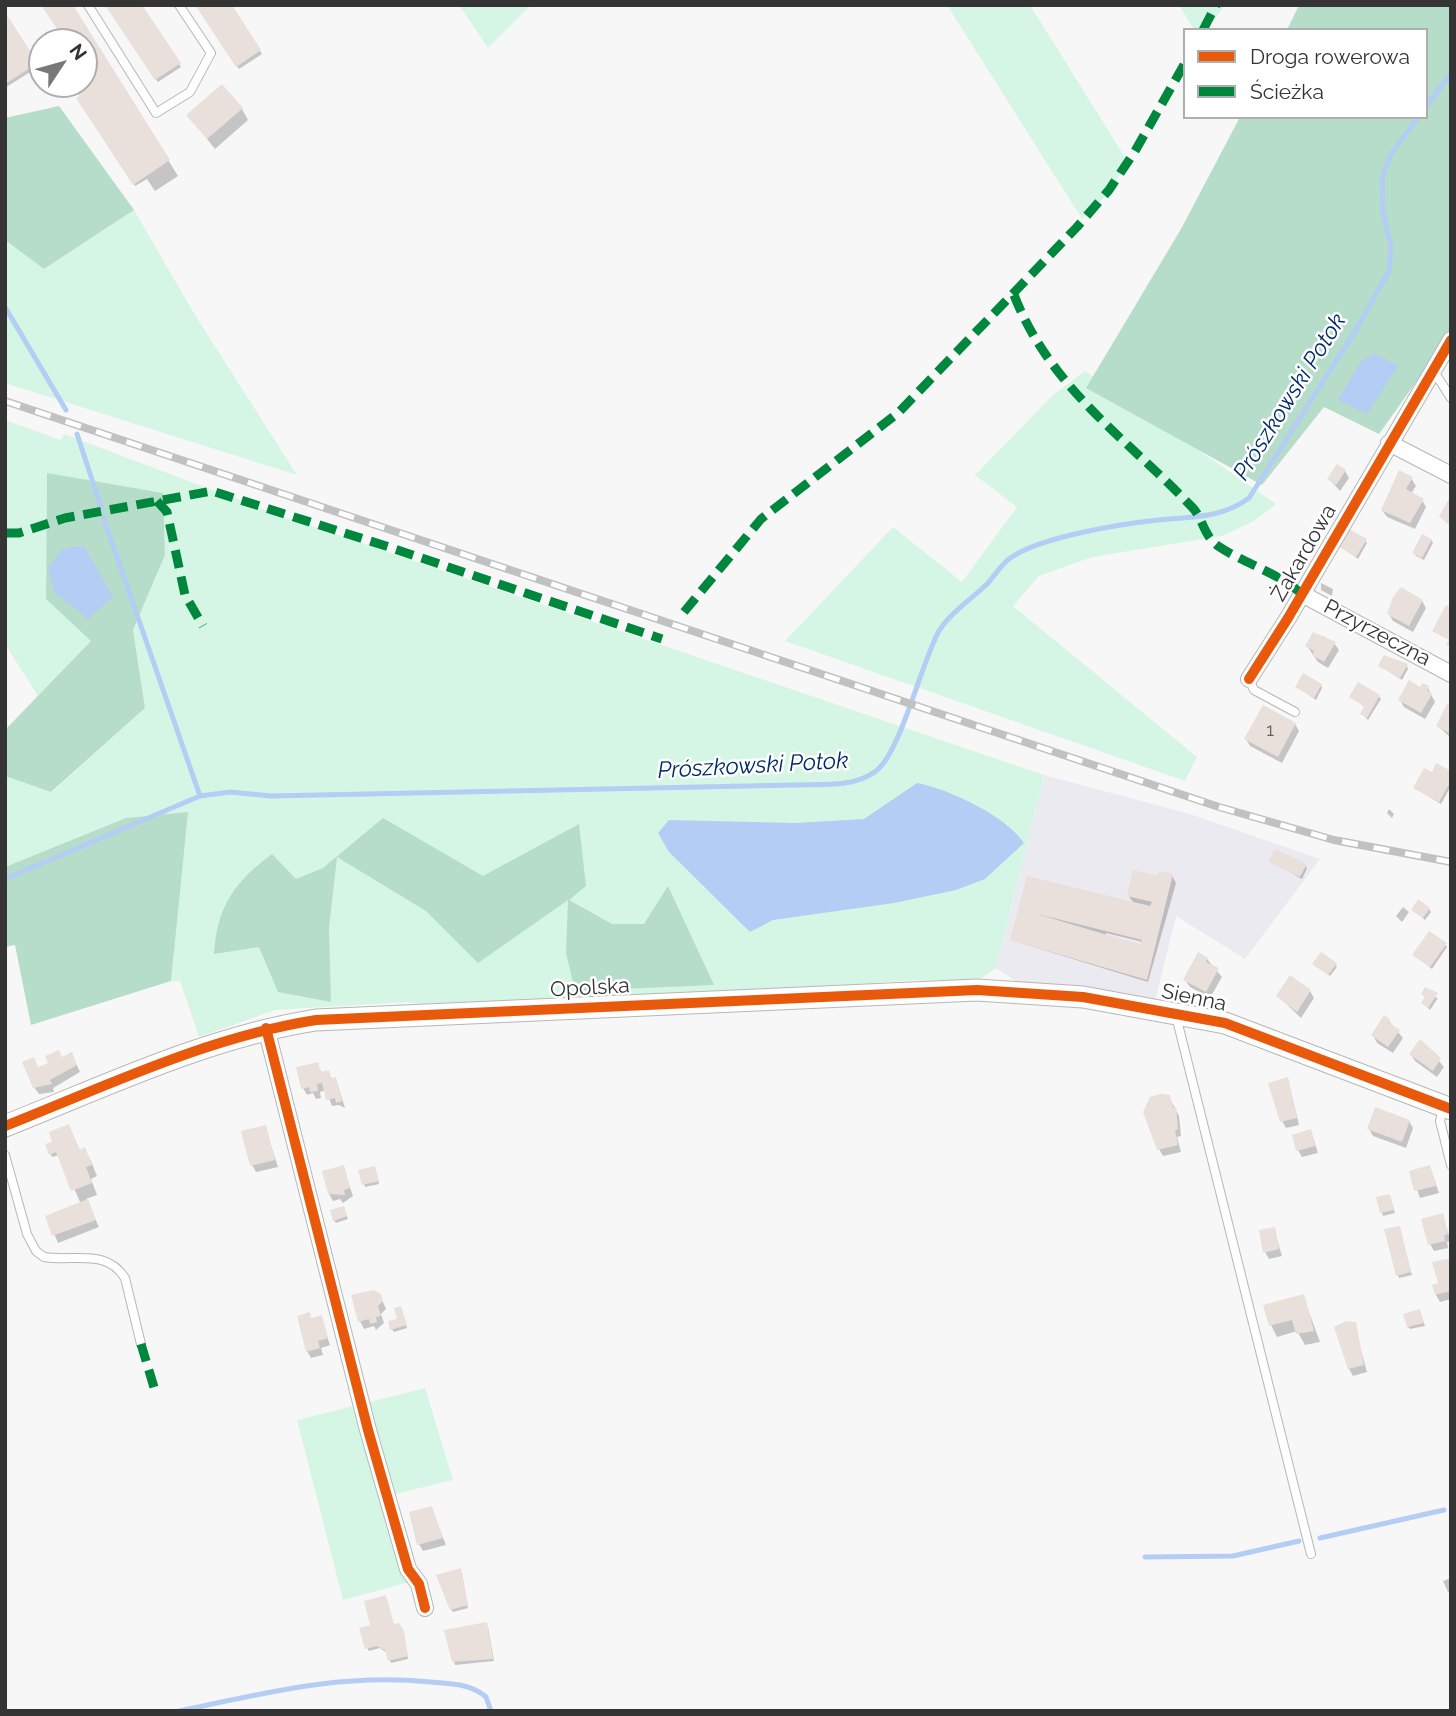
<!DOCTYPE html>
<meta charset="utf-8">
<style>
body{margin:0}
#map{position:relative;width:1456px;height:1716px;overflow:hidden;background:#f7f7f8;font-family:Raleway,sans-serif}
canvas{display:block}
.frame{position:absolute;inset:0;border:7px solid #343435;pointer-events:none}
.legend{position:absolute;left:1183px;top:28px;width:245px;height:91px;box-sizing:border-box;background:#fff;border:2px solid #aeaeae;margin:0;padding:9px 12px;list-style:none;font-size:21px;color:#343435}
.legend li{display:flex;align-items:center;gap:14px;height:35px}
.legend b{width:35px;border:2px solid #aeaeae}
.north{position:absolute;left:28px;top:28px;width:70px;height:70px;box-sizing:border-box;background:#fff;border:2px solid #aeaeae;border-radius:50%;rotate:54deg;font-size:19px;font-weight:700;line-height:28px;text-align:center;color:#343435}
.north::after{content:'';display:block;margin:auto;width:24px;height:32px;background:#787879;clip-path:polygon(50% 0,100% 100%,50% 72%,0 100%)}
</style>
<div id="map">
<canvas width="1456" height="1716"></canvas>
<div class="frame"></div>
<ul class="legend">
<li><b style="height:9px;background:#e8590c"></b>Droga rowerowa</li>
<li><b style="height:9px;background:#00873e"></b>Ścieżka</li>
</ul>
<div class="north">N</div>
</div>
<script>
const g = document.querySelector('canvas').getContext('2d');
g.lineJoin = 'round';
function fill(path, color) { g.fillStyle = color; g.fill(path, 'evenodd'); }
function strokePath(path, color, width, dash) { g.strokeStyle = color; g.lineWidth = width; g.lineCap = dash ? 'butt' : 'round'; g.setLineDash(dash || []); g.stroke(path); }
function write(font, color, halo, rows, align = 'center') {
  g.font = font + ' Raleway,sans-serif'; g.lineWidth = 5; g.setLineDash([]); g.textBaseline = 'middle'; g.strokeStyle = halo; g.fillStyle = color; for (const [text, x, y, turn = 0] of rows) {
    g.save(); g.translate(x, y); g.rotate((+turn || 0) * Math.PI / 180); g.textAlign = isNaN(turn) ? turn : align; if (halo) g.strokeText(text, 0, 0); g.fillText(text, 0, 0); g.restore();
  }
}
fill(new Path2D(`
 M1044,775L1190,814L1320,859L1245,959L1176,916L1153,1009L1033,992L996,968Z`), '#eaeaf0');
fill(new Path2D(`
 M459,5H531L488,48Z
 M947,5H1030L1128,162L1105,197L1082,219Z
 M1179,5H1225L1207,30H1194Z
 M134,210L195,315L297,475L5,383V240L44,269Z
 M1085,371L1276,504L1254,521L1222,536L1092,557L1039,576L1013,606L1197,757L1185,781L785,641L893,527L962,582L1017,507L975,475L1053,395Z
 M5,420L61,440L64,434L279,515L1044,775L996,968L977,981L914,980L472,1013L407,1002L275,1010L199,1037L180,981H171L174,954L144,817L126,818L5,867V776L52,792L145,708L133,630L165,555L162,493L47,474L46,599L92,641L38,696L5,644Z
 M425,1388L453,1480L395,1494L417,1580L343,1600L297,1420Z`), '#d6f6e5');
fill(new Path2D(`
 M1299,5H1451V333L1379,434L1324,407L1262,485L1086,388L1181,229L1240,117H1426V30H1287Z
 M59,106L134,210L44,269L5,240V118Z
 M47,473L163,493L165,555L133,630L145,708L51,792L5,776V730L91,641L46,599Z
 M188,812L171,981L31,1025L15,945L5,947V867L126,818Z
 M383,818L483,876L579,824L586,886L569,900L612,924H644L668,886L714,985L575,991L566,953L568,900L478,963L426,911L337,857L329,928L331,1002L278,992L259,947L214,954C217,907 234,882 272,854L296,879L323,868Z`), '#b6ddc9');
fill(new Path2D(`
 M1375,354L1398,366L1367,414L1338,400L1362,360Z
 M84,546L113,597L88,619L54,592L48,568L62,549Z
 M917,783C949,789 1006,816 1024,843L985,879L956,890L894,903L773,920L750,932L669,852L658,833L669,820L796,823L864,819Z`), '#b3cdf4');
fill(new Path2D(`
 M42,5L105,59L178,176L155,191L147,179L135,186L80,101L84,84V42H67Z
 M107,5H140L181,67L158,82Z
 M197,5H230L262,54L239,69Z
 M5,16L38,67L5,88Z
 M242,109L248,120L215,149L188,115Z
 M1345,471L1349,478L1340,491L1329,479Z
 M1411,478L1416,486L1411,494L1422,500L1426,507L1415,529L1387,517L1382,510Z
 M1365,540L1367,543L1358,559L1341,547Z
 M1431,540L1433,543L1424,560L1416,556L1414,553Z
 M1321,583L1333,589L1332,596L1321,590Z
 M1422,601L1426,608L1413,632L1393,621L1389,614Z
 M1323,636L1334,643L1339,650L1328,668L1318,662L1307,646Z
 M1380,666H1407L1408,669L1402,680Z
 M1321,685L1322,688L1316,700L1297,687Z
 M1428,688L1435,702L1425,719L1404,707L1400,700Z
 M1379,696L1381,699L1368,720L1362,714L1365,707L1351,697Z
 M1451,708V738L1438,726Z
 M1295,724L1299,731L1282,763L1250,746L1246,739Z
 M1451,773V786L1441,804L1415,788L1432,774Z
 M1389,809L1394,814L1392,818L1387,813Z
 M1270,861L1305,865L1307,868L1302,879Z
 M1172,876L1176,883L1148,982L1011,940L1028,878L1134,904L1129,896L1159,878ZM1106,933L1143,942L1142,947L1106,936Z
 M1403,907L1409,912L1402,922L1396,916Z
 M1429,909L1431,912L1425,920L1413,910Z
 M1445,944L1447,947L1432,969L1415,955Z
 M1207,959L1222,977L1210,998L1190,987L1185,980Z
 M1314,964H1335L1337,967L1330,976Z
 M1310,991L1314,998L1301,1018L1278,996Z
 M1423,994L1438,998L1430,1010L1423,1003L1426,998Z
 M1388,1020L1403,1038L1393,1053L1377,1043L1373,1035Z
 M1411,1054L1434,1055L1444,1067L1437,1077L1415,1061Z
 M62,1059L75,1061L80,1072L53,1088L54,1092L39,1094L34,1087L38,1069Z
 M317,1064L322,1073L328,1072L332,1079H336L345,1108L339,1105L332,1106L326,1090L320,1092L321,1098L316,1099L313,1093L307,1095L303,1088Z
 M1288,1079L1299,1125L1286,1128L1282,1121Z
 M1169,1097L1179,1116L1181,1136L1177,1137L1181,1152L1163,1156L1159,1149Z
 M1409,1121L1413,1128L1406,1148L1373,1136L1369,1129Z
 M69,1126L80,1151L85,1150L91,1161L97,1176L91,1179L97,1195L86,1199L99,1227L58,1243L47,1217L81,1204L59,1155L52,1157L47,1145L55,1143Z
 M265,1127L278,1167L256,1172L252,1165Z
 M1311,1131L1318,1153L1302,1157L1298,1150Z
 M343,1167L353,1196L343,1203L340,1199L333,1201L329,1194Z
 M1430,1167L1439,1193L1420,1198L1411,1172Z
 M375,1170L379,1184L365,1187L364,1184Z
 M1378,1199H1391L1395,1213L1383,1216Z
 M345,1211L348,1219L336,1223L334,1220Z
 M1442,1215L1451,1241L1447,1242L1448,1248L1434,1251L1430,1244Z
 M1399,1228L1412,1275L1399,1278L1398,1275Z
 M1274,1229L1282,1256L1269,1259L1265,1252Z
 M1451,1260V1299L1440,1302L1436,1295Z
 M380,1295L386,1309L381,1314L384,1323L376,1330L374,1326L364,1329L360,1321Z
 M1303,1296L1320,1342L1305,1345L1297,1331L1277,1337L1271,1325Z
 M402,1311L407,1328L394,1332L392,1329Z
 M1421,1314L1425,1326L1410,1329L1408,1327Z
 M321,1318L330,1345L321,1348L323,1355L311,1358L307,1351L312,1320Z
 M1354,1324L1367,1372L1353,1376L1349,1369Z
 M431,1508L446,1545L423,1551L419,1544Z
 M462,1573L468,1608L453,1612L451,1609Z
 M1451,1578V1591L1448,1592L1443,1581Z
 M394,1626L404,1636L408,1659L391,1663L387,1653L380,1648L369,1651L367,1648Z
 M488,1627L494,1661L455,1665L454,1661Z`), '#0003');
strokePath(new Path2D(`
 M1426,107L1451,73
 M5,307L66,410
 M77,434L101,507
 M103,517L200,796
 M5,879L200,796L230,792L271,796L794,785C820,784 854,788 876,771C901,752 921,663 939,631C950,613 973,598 988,583C995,575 1001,565 1009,559C1038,537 1121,524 1158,520C1190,517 1223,518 1249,498L1354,333L1389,271L1391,247L1383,212L1382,178L1391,154L1418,117
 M1320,1538L1444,1510
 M1145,1557L1233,1556L1299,1541
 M179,1711C265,1693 342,1673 430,1682C450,1684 470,1683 486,1697L491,1711`), '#b3cdf4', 5);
fill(new Path2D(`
 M41,5H73L170,160L133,185L76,98L79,96L72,84H84V42H66Z
 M105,5H142L181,63L155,80Z
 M195,5H232L261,50L236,67Z
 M5,12L38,63L5,84Z
 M222,84L243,108L207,139L186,115Z
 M1337,464L1346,470L1336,485L1327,479Z
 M1399,470L1413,477L1406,489L1424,499L1410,523L1381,510Z
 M1449,499L1451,500V527L1439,516Z
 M1349,529L1367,539L1356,557L1339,547Z
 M1422,534L1432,539L1422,558L1412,553Z
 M1401,587L1423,600L1409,626L1387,614L1393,597Z
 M1446,605L1451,608V647L1446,644L1449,640L1432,631Z
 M1313,632L1336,642L1324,662L1312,655L1314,651L1305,646Z
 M1384,655L1408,664L1400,678L1378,666Z
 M1303,673L1322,684L1314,698L1295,687Z
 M1409,680L1420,687L1422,683L1429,686L1427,690L1432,694L1421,713L1398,700Z
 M1358,682L1380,695L1367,718L1360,714L1364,706L1349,697Z
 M1447,704L1451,706V734L1436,726Z
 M1263,705L1296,723L1278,757L1244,739Z
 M1436,763L1451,771V781L1439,802L1413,788L1424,768L1432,772Z
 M1275,849L1307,864L1300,877L1268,862Z
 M1133,870L1158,876L1159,871L1173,874L1147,980L1010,940L1027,876L1150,906L1152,902L1127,896ZM1037,914L1142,940L1141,945Z
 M1418,899L1430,908L1423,918L1411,910Z
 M1429,931L1447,943L1430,967L1412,955Z
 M1198,952L1208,958L1206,962L1219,968L1206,992L1183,980Z
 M1321,952L1337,963L1328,975L1312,964Z
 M1290,975L1311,990L1297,1012L1276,996Z
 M1425,987L1438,993L1428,1008L1421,1003L1425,997L1421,994Z
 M1384,1015L1390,1019L1388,1022L1400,1030L1388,1047L1371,1035Z
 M1420,1039L1441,1058L1433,1071L1409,1054Z
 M59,1050L62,1057L72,1052L77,1065L50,1080L52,1084L33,1088L22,1062L34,1057L38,1067L48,1063L45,1056Z
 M318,1062L321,1072L329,1070L331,1078L336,1077L342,1101L336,1103L335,1098L326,1100L322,1083L317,1084L318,1091L310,1092L309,1087L301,1089L296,1067Z
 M1288,1077L1297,1118L1280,1122L1268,1083Z
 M1161,1094L1170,1095L1173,1108L1176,1107L1178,1129L1175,1130L1178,1145L1157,1150L1143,1112L1150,1097Z
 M1375,1107L1410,1120L1402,1142L1367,1129Z
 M69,1124L79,1150L85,1147L92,1165L86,1167L92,1183L71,1191L56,1152L49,1155L45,1144L52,1142L49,1132Z
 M266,1125L275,1160L250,1166L241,1131Z
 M1311,1129L1315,1146L1296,1151L1292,1135Z
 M344,1165L350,1188L344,1190L345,1195L328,1194L322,1171Z
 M1430,1165L1436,1186L1414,1191L1409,1171Z
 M375,1166L379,1181L362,1185L358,1170Z
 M1390,1194L1394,1210L1380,1213L1376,1197Z
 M88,1199L96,1220L52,1236L45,1216Z
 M344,1206L347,1216L333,1221L330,1210Z
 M1443,1213L1448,1234L1444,1235L1445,1241L1428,1245L1421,1219Z
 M1400,1226L1411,1272L1396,1276L1384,1229Z
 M1275,1227L1279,1249L1263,1253L1259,1230Z
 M1451,1258V1291L1435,1295L1432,1285L1438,1283L1432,1262Z
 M374,1290L381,1294L383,1301L378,1306L381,1316L376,1317L377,1322L370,1324L369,1319L358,1322L351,1295Z
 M1304,1294L1314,1331L1296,1334L1292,1320L1269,1326L1263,1305Z
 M401,1306L407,1325L390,1330L388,1321L397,1319L394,1308Z
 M1420,1309L1424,1323L1407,1327L1403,1314Z
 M310,1312L311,1318L322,1315L328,1338L318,1341L320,1348L306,1352L297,1316Z
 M1346,1321L1356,1322L1364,1365L1348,1369L1334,1327Z
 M432,1506L443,1538L417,1545L409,1512Z
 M461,1568L468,1605L450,1610L436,1575Z
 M386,1595L394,1624L399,1623L404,1631L408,1656L388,1661L385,1650L377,1646L365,1649L359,1628L370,1625L364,1601Z
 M487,1622L493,1659L452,1662L444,1630Z`), '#e9dfdb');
const service = new Path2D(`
 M88,5L156,113L190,92L211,53L179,5
 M1433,370L1451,398
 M1249,679L1254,690L1295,712
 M1176,1016L1311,1554
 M1443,1107L1440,1121L1451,1165
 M5,1155L27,1234L36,1251L44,1257C74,1262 106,1248 125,1278L141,1344`);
const minor = new Path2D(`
 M1389,443L1451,475
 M1302,594L1451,674
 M1249,679L1288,618L1451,340
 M266,1028L368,1430L408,1569L419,1584L425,1608`);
const tertiary = new Path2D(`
 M5,1126C106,1086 208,1037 316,1020L977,990L1083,997L1225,1023L1451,1109`);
strokePath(service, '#b7b7b8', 10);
strokePath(minor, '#b7b7b8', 18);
strokePath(tertiary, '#b7b7b8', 23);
strokePath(service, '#fefefe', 8);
strokePath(minor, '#fefefe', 16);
strokePath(tertiary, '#fefefe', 21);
const rail = new Path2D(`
 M5,401L1219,807L1334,840L1451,862`);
strokePath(rail, '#c1c1c2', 8);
strokePath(rail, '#fff', 5, [16]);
strokePath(new Path2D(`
 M1203,30L1216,5
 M1014,295C1051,389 1124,436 1192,507C1203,518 1203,535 1218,546C1245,564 1277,572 1302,594
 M157,501L167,512L185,595L203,626
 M5,533H19L65,518L212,491L389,547L662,639
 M684,612L761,519L898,413L1077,227L1109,190L1135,151L1185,63
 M141,1344L156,1394`), '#00873e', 9, [18, 9]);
strokePath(new Path2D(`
 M1249,679L1288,618L1451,340
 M266,1028L368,1430L408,1569L419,1584L425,1608
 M5,1126C106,1086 208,1037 316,1020L977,990L1083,997L1225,1023L1451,1109`), '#e8590c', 10);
write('18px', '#615f5e', null, [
 ["1",1270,731]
]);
write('21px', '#343435', '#fff', [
 ["Żakardowa",1304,553,-60],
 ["Przyrzeczna",1377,633,28],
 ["Opolska",590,988,-3],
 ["Sienna",1194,998,12]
]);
write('italic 23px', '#002b69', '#fff', [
 ["Prószkowski Potok",1290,397,-58],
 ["Prószkowski Potok",753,766,-3]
]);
</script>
